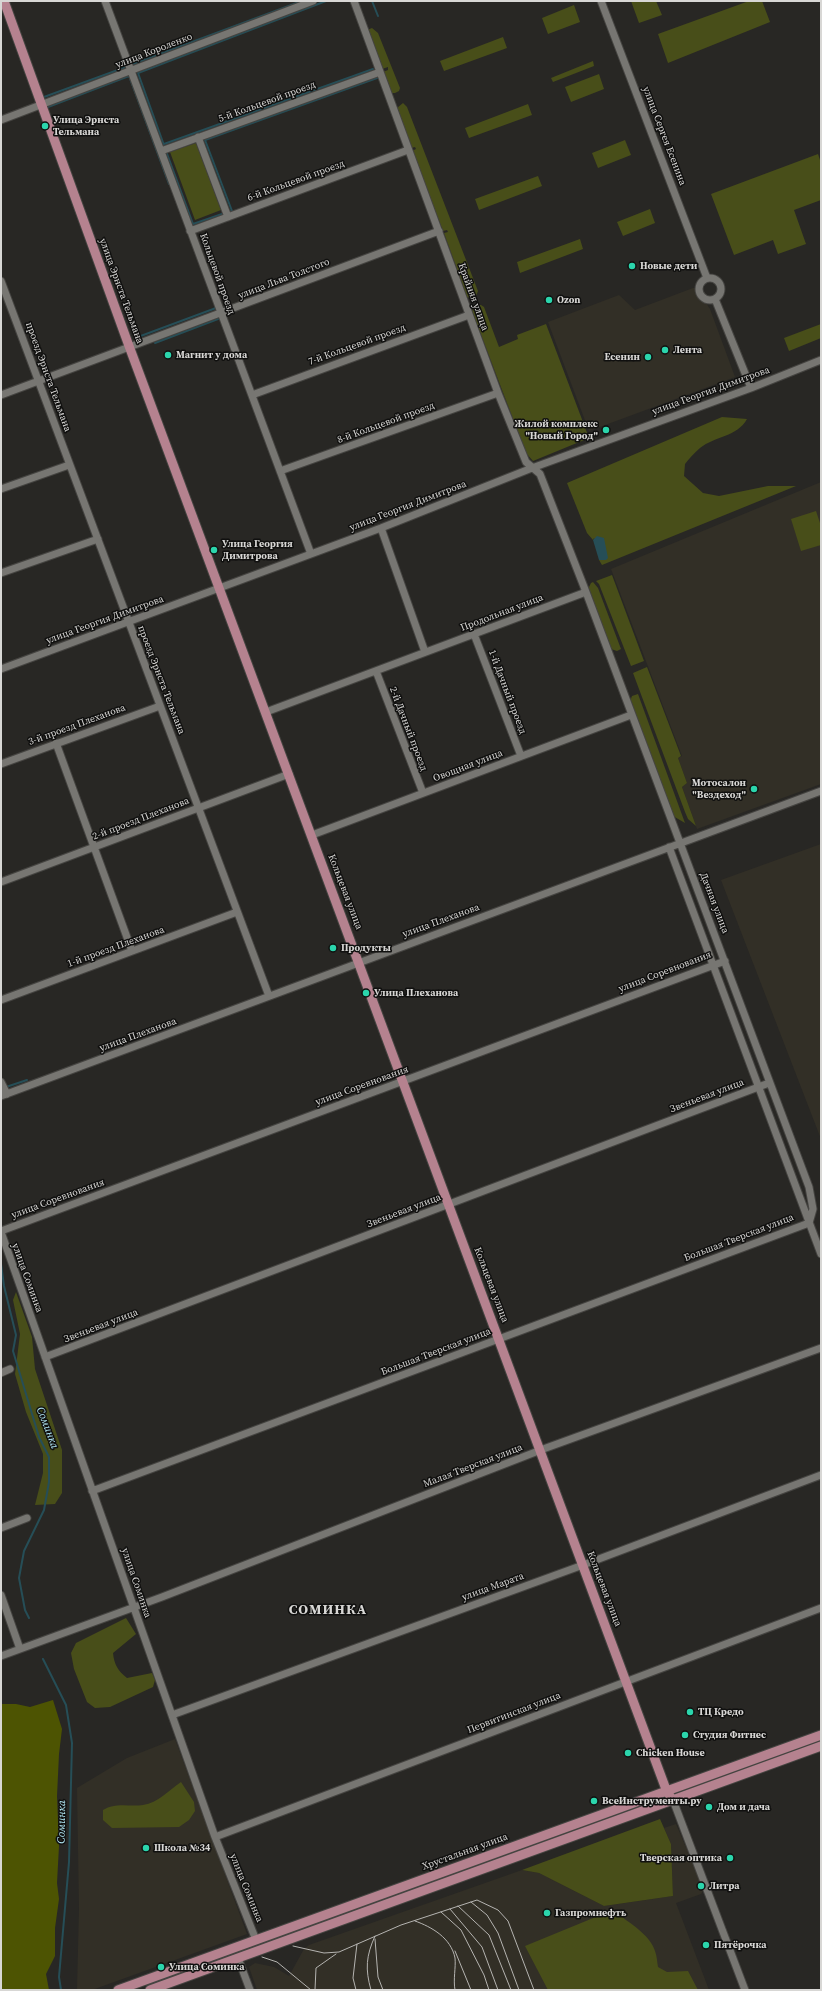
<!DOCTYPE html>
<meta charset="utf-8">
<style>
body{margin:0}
#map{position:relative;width:822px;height:1991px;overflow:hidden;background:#282724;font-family:"Source Serif 4",serif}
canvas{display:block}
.frame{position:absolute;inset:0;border:2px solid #d8d7d5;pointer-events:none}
</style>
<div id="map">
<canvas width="822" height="1991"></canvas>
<div class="frame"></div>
</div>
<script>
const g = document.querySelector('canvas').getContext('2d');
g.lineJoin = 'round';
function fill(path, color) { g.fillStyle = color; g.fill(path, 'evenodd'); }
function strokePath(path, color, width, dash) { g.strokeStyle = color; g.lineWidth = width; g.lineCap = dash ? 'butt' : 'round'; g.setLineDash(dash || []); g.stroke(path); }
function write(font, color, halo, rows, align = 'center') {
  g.font = font + ' "Source Serif 4",serif'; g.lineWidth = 3; g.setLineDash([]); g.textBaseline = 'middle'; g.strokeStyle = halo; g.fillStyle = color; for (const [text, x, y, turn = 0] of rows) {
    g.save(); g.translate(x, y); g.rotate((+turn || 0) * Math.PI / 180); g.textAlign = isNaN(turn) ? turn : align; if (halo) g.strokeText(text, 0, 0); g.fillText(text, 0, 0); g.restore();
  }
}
fill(new Path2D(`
 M693,288H696L710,309L735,377L589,431L548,322L619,295L635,310Z
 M821,482V784L697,829L682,787L687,783L678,758L682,756L611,569Z
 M821,844V1139L721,880Z
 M175,1739L247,1934L92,1990H77L79,1908L77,1788L127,1758Z
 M676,1824L704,1889L701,1894L676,1903L709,1990H257L249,1967L255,1963L274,1967L289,1976L304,1949L309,1945L522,1870L539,1873L604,1906L673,1896L671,1844L664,1828Z`), '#322f26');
fill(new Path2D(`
 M631,1H656L662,15L639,23Z
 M749,1H762L770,22L668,63L658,34Z
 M574,5L580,22L548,34L542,18Z
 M372,28L378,33L400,88L399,91L395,93H391L383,72L388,70V67L382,69L367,30Z
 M503,37L507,48L444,71L440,61Z
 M593,61L594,66L553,82L551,78Z
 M599,74L604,89L571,102L565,87Z
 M403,103L407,107L478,291L476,296L471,298L467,297L444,233L448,232L447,230L443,231L412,151L416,149L415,147L411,148L397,108Z
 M528,104L532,115L469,138L465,128Z
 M625,140L631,155L598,168L592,153Z
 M196,143L221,210L195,220L170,152Z
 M818,154L821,163V200L794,210L806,244L778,254L773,240L734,255L711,194Z
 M538,176L542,186L479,210L475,199Z
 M650,209L655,223L623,236L617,222Z
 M580,239L583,249L520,273L517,262Z
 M476,305H481L484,307L499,347L518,339L517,335L546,324L589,438L533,461L526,453L472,311Z
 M821,324V338L789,351L784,338Z
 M722,417L747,419C737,437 715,436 700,448C694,453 689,459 685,464L684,476L703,493L719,496L768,486H796L602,565L599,560H606L594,538L593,540L587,533L567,483Z
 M816,511L821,526V545L801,551L791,519Z
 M612,575L644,661L631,666L599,584L596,581Z
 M593,582L598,588L621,649L617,651L611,649L588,589L591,583Z
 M647,667L681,756L678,758L687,783L682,787L696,826L688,819L685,812L633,673Z
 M638,694L685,823L673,816L630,701L632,696Z
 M16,1292L32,1337L35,1369L62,1450V1493L55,1504L35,1505L43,1473V1454L26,1412L15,1374L20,1334L13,1300Z
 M126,1618L136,1634L113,1653C114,1664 118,1671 127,1678L152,1673L155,1680L153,1687L110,1707L95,1708L87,1702L74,1669L71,1653L76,1643Z
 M181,1782L194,1802L195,1811L189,1820L179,1827L112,1828L103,1820V1810C116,1802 129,1807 143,1805C158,1803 169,1790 181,1782Z
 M660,1819L671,1844L673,1896L604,1906L539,1873L522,1870Z
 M616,1913C629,1922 651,1936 655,1951C657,1956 657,1962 658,1967L667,1972L688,1971L698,1990H548L525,1946L603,1914Z`), '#484e19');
fill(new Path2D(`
 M53,1700L62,1729L59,1754L57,1796L59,1846L57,1883L59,1899L55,1928V1956L46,1974L49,1990H1V1704H16L30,1707Z`), '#4d5402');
fill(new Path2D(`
 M597,536L604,538L608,558L606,560H599L593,540Z`), '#264e57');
strokePath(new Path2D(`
 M372,1L378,16
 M133,64L302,1
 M44,97L126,67
 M48,107L129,76L169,184
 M164,144L373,69
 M165,148L138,73L326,1
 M166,151L193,224L225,213
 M228,212L232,211L205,140L377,78
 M138,337L216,308L215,306
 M155,343L218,319
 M6,1087L27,1080
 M1,1264L4,1286L16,1335L13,1351L39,1437L49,1457V1482L44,1510L24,1551L19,1578L25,1610L29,1618
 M43,1659L66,1705L72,1743L69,1862L59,1977L61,1990`), '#264e57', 2);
const minor = new Path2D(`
 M105,1L311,554
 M354,1L498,393L526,462L540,474L586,592L809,1187L813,1209L809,1223
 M601,1L707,278
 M1,120L313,1
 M198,137L228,217
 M161,151L380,72
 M190,231L408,150
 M699 289a11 11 0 1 1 22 0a11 11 0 1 1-22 0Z
 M1,281L269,996
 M715,299L751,388
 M1,395L439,231
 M252,395L469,315
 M280,471L498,393
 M1,489L69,465
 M381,528L425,652
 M1,573L98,539
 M474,634L521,756
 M1,669L381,528L532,468L751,388L821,360
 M376,671L423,793
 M266,712L586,592
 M56,743L132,951
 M1,764L160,706
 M312,835L631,715
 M669,847L821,1254
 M1,882L289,774
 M1,1000L237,912
 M1,1082L7,1094
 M1,1096L821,791
 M1,1231L725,961
 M1,1232L215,1837L256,1940
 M45,1357L769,1083
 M1,1373L10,1369
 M92,1491L809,1223
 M1,1528L27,1518
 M1,1595L20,1649
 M1,1656L162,1597L546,1448L821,1348
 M172,1715L583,1565L821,1475
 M673,1800L745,1990
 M215,1837L821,1608
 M238,1958L250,1990`);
const major = new Path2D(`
 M4,1L129,346L667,1792L673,1800
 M118,1990L821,1735
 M150,1990L821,1746`);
strokePath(minor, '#454441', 9);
strokePath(major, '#454441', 11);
strokePath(minor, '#777672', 7);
strokePath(major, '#b5828f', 9);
strokePath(new Path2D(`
 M471,1902L487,1915L498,1933L519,1990
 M458,1906L489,1935L511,1990
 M450,1909L482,1947L498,1990
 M441,1912L461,1930L484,1975L489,1990
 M415,1921C432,1927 451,1938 455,1958C456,1968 453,1979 455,1990
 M375,1939L378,1977L383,1990
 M293,1946L324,1953L339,1952L401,1925L477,1900L498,1910L508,1921L534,1990
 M455,1951L471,1990
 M262,1957L277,1962L311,1990
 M315,1990L316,1968L336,1954
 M356,1990L353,1978L357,1944
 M371,1990C365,1969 366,1956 375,1936`), '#b5b4b1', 1);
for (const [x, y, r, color] of [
 [45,126,4,"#2bd5ac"],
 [632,266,4,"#2bd5ac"],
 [549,300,4,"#2bd5ac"],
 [665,350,4,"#2bd5ac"],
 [168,355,4,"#2bd5ac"],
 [648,357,4,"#2bd5ac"],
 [606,430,4,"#2bd5ac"],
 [214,550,4,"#2bd5ac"],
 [754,789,4,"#2bd5ac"],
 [333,948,4,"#2bd5ac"],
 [366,993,4,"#2bd5ac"],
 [690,1712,4,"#2bd5ac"],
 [685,1735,4,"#2bd5ac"],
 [628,1753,4,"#2bd5ac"],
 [594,1801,4,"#2bd5ac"],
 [709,1807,4,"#2bd5ac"],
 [146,1848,4,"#2bd5ac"],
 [730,1858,4,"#2bd5ac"],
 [701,1886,4,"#2bd5ac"],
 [547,1913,4,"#2bd5ac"],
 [706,1945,4,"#2bd5ac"],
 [161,1967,4,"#2bd5ac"]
]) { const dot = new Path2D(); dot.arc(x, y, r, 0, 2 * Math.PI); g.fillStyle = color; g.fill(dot); strokePath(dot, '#10100f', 1.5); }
write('10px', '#d8d7d5', '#10100f', [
 ["улица Короленко",154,51,-21],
 ["5-й Кольцевой проезд",267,102,-20],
 ["улица Сергея Есенина",664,136,69],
 ["6-й Кольцевой проезд",296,181,-20],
 ["Кольцевой проезд",217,274,70],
 ["улица Льва Толстого",284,279,-21],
 ["улица Эрнста Тельмана",121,291,70],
 ["Крайняя улица",473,297,70],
 ["7-й Кольцевой проезд",357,345,-20],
 ["проезд Эрнста Тельмана",48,377,70],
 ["улица Георгия Димитрова",711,391,-20],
 ["8-й Кольцевой проезд",386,423,-20],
 ["улица Георгия Димитрова",408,506,-21],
 ["Продольная улица",502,613,-21],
 ["улица Георгия Димитрова",105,620,-20],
 ["проезд Эрнста Тельмана",161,680,69],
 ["1-й Дачный проезд",507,692,69],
 ["3-й проезд Плеханова",77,725,-20],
 ["2-й Дачный проезд",408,729,69],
 ["Овощная улица",468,766,-21],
 ["2-й проезд Плеханова",141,819,-21],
 ["Кольцевая улица",345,892,69],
 ["Дачная улица",714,903,69],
 ["улица Плеханова",441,921,-20],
 ["1-й проезд Плеханова",116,947,-20],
 ["улица Соревнования",665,972,-21],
 ["улица Плеханова",138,1035,-20],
 ["улица Соревнования",362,1086,-20],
 ["Звеньевая улица",707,1096,-21],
 ["улица Соревнования",58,1199,-20],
 ["Звеньевая улица",404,1211,-21],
 ["Большая Тверская улица",739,1238,-21],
 ["улица Соминка",27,1278,70],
 ["Кольцевая улица",491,1285,69],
 ["Звеньевая улица",101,1326,-21],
 ["Большая Тверская улица",436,1352,-21],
 ["Малая Тверская улица",473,1466,-21],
 ["улица Соминка",136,1583,71],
 ["улица Марата",493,1587,-20],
 ["Кольцевая улица",604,1589,69],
 ["Первитинская улица",514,1713,-21],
 ["Хрустальная улица",465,1852,-20],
 ["улица Соминка",246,1888,68]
]);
write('bold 10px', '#d8d7d5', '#10100f', [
 ["Улица Эрнста",53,120],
 ["Тельмана",53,132],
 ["Новые дети",640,266],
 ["Ozon",557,300],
 ["Лента",673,350],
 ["Магнит у дома",176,355],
 ["Есенин",640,357,"right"],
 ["Жилой комплекс",598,424,"right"],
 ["\"Новый Город\"",598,436,"right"],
 ["Улица Георгия",222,544],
 ["Димитрова",222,556],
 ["Мотосалон",746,783,"right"],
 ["\"Вездеход\"",746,795,"right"],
 ["Продукты",341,948],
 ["Улица Плеханова",374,993],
 ["ТЦ Кредо",698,1712],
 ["Студия Фитнес",693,1735],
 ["Chicken House",636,1753],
 ["ВсеИнструменты.ру",602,1801],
 ["Дом и дача",717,1807],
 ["Школа №34",154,1848],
 ["Тверская оптика",722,1858,"right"],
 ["Литра",709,1886],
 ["Газпромнефть",555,1913],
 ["Пятёрочка",714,1945],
 ["Улица Соминка",169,1967]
], 'left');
write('italic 11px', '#b6eefb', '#10100f', [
 ["Соминка",47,1428,69],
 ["Соминка",62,1822,-89]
]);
g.letterSpacing = '1px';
write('bold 14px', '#d8d7d5', '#10100f', [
 ["СОМИНКА",328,1610]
]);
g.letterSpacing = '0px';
</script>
